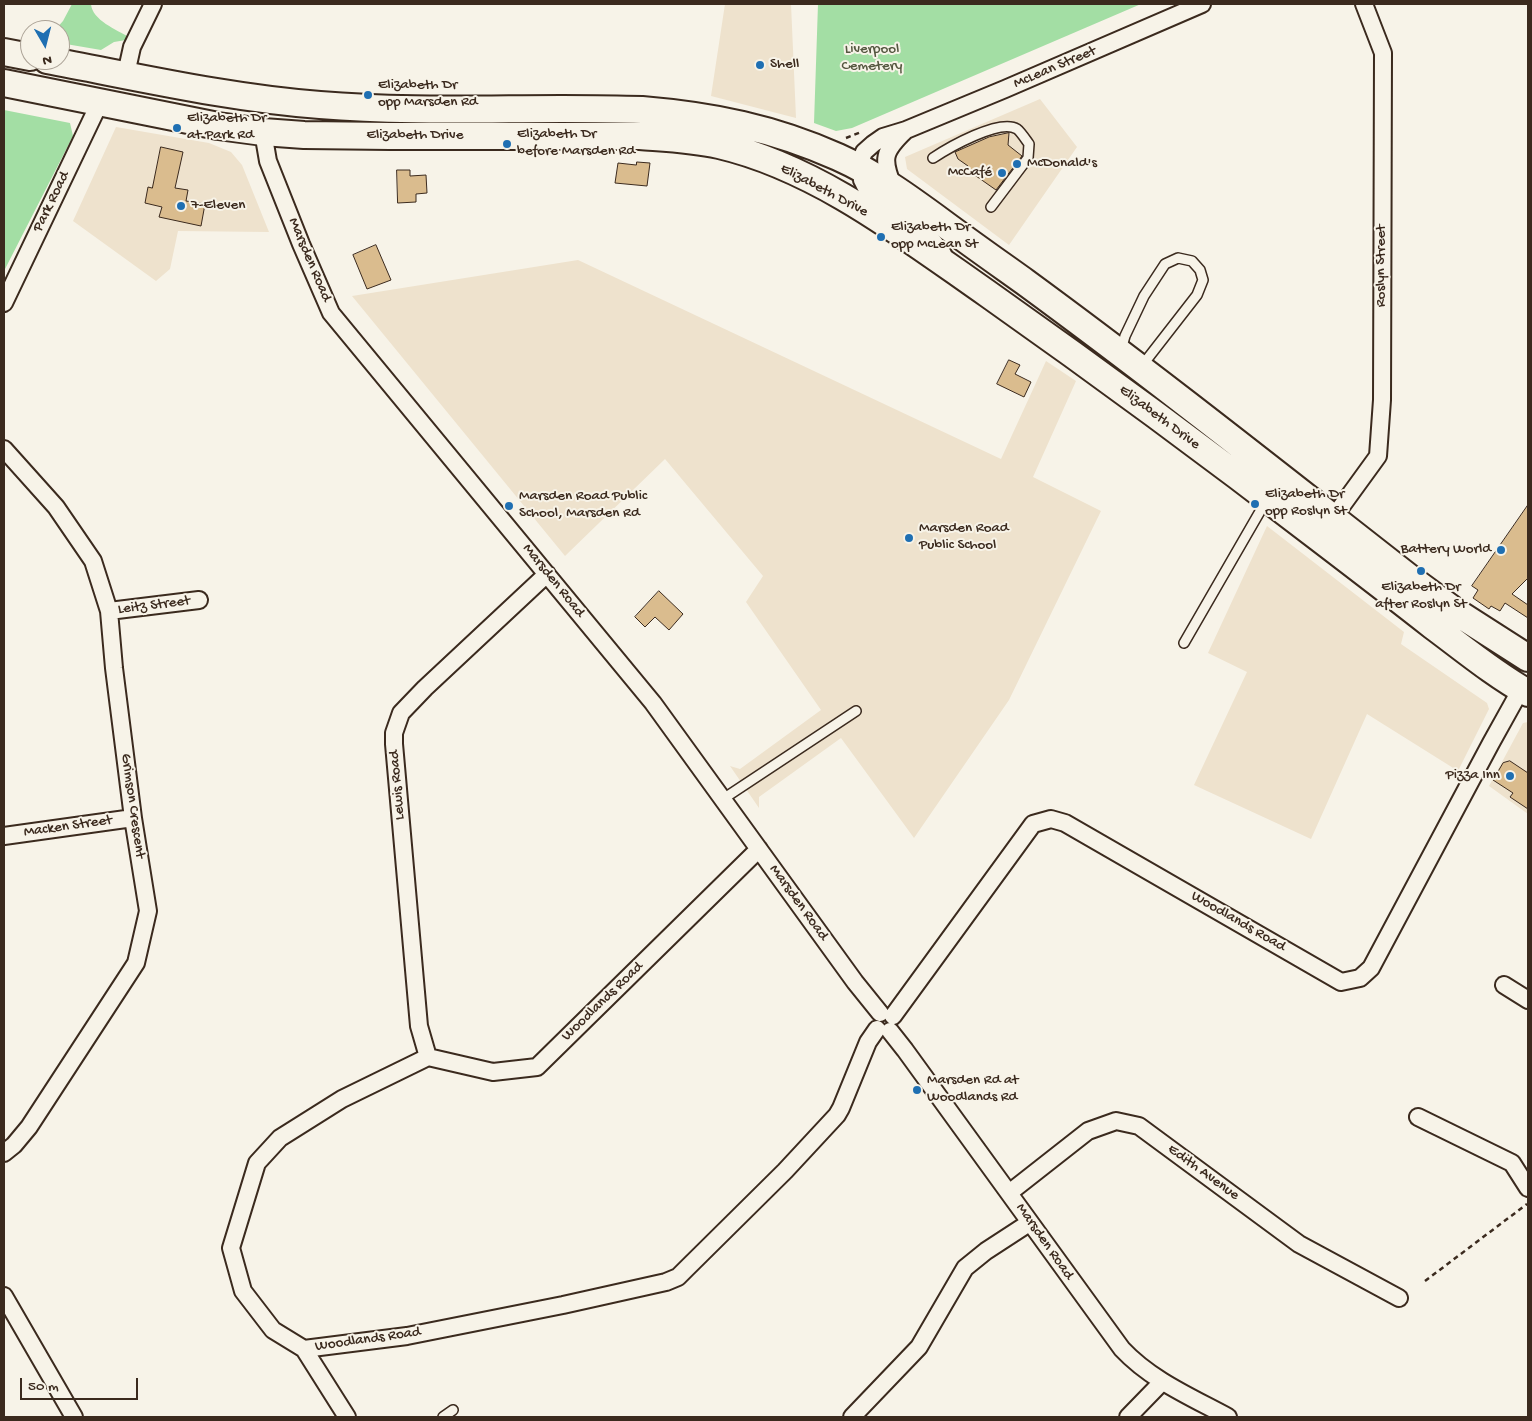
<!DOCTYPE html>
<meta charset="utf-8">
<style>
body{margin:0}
#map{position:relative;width:1532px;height:1421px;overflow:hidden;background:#f7f3e8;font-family:"Gochi Hand",sans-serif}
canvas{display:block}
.frame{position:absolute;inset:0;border:5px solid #3b2a1e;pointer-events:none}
.north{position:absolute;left:20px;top:20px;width:50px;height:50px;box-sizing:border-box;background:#f7f3e8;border:1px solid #aca397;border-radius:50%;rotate:172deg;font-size:14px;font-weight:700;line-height:20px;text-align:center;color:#3b2a1e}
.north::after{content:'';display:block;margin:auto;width:18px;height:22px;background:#1f6fb2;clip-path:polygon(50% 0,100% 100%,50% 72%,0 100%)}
.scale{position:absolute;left:20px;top:1378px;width:118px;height:22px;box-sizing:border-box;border:2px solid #3b2a1e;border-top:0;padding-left:6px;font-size:15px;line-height:18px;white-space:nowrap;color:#3b2a1e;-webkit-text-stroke:4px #f7f3e8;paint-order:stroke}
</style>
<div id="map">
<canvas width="1532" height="1421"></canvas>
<div class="frame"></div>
<div class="north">N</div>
<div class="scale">50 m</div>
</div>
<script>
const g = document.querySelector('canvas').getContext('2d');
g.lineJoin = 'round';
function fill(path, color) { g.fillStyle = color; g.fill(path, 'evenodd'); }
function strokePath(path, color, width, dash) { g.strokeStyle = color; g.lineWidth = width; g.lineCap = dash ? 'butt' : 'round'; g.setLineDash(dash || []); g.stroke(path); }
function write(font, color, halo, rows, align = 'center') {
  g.font = font + ' "Gochi Hand",sans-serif'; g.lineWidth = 4; g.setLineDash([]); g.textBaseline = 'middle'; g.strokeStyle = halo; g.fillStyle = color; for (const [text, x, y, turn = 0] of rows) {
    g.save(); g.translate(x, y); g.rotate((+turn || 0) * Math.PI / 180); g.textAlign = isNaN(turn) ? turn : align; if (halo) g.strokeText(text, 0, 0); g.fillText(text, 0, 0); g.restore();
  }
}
fill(new Path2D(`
 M725,4H791L796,118L711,96Z
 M1040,99L1077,147L1009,245L907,169L905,157Z
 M116,127L209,143L231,152L242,165L269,232L178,231L170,269L156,281L73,221Z
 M578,260L1001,459L1046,361L1076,381L1033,477L1101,511L1009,700L914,838L841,738L759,797V808L730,766L740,769L821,710L746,602L763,576L665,459L565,556L352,296Z
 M1267,526L1404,632L1401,644L1487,703L1489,709L1458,771L1367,714L1311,839L1194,785L1247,672L1208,653Z
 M1528,722V814L1489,786L1523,723Z`), '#eee2cd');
fill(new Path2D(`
 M72,4H91C92,20 117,30 129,37L126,40L114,42L101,50L60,43V30H55L63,21Z
 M818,4H1141L852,128L836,131L814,123Z
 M4,110L70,123L73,136L4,271Z`), '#a3dea4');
const building = new Path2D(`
 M1009,133L1008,145L1022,156L996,190L966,169L968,166L958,159L955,152L989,137Z
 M161,147L183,152L175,188L188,190L186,201L205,204L201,226L159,217L162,207L145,203L148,187L152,188Z
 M637,162L650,163L647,186L615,183L618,163L636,165Z
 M397,170H410V176L426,175L427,193L416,194V202L398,203Z
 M376,245L391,280L367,289L353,255Z
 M1009,360L1020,365L1015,374L1031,382L1024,397L997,384Z
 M1528,505V578L1512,594L1528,605V618L1505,603L1500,611L1491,606L1489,609L1473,598L1478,590L1472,586Z
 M659,591L683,614L669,630L655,617L645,627L635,617Z
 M1510,761L1528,773V809L1510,797L1513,793L1493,780L1503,763Z`);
fill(building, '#dabc8e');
strokePath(building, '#3b2a1e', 1);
const lane = new Path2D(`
 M933,158C948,148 1000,118 1017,129C1021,132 1026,140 1029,144L1028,158L991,207
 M1121,350L1125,336L1144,296L1165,264L1178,258L1192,261L1200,270L1203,280L1197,295L1141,367
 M1184,643L1266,501
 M723,799L856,711
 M443,1417L453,1410`);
const street = new Path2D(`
 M126,74L132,47L153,4
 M263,132L268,161L301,244L331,313L653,703L855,982L880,1013
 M893,186C882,159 883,152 905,131
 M943,254L929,236L869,194L862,180L861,160L864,152L873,144L883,137L906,130L1005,89L1202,4
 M4,303L100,102
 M4,449L56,507L93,561L109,611L114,668L133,818L148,911L136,963L29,1127L14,1145L4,1153
 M1333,518L1378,456L1382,400L1383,53L1364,4
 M109,611L199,600
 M4,836L133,818
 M759,849L537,1067L493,1072L428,1057L342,1099L280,1138L257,1163L231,1248L243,1291L273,1330L304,1349L407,1336L563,1305L666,1282L678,1277L686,1269L785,1171L837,1115L841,1108L868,1042L877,1029
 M1504,985L1528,1000
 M893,1016L1033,824L1051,819L1065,823L1341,982L1360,978L1371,968L1491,743L1521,689
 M890,1031L905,1050L1122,1349C1151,1380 1191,1397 1228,1417
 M428,1057L419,1026L394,744V733L401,713L425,688L547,574
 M1418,1117L1512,1163L1528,1188
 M1009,1193L1088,1131L1116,1121L1139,1126L1299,1244L1399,1298
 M4,1296L74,1417
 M304,1349L347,1417
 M852,1417L919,1347L965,1268L986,1251L1029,1223
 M1128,1417L1162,1382`);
const primary = new Path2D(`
 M4,52L30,57
 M47,60C138,77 228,98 320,105C427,114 535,106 642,110C713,116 773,128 838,157C876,174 909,198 943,223C970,243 997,262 1025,282C1156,378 1283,479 1411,579L1456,612L1528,658
 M4,83L218,126L263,132L304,135L390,136H640C666,138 693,139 719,145C818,168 906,237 988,294C1100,373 1210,454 1319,538C1357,567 1395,596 1433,626C1464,649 1494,674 1528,693`);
strokePath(lane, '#3b2a1e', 12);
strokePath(street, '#3b2a1e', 20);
strokePath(primary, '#3b2a1e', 30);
strokePath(new Path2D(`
 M846,138L861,132
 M1425,1281L1527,1204`), '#3b2a1e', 2.5, [5, 4]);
strokePath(lane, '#f7f3e8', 9);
strokePath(street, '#f7f3e8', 16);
strokePath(primary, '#f7f3e8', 26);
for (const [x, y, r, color] of [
 [760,65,5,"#1f6fb2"],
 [368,95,5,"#1f6fb2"],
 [177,128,5,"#1f6fb2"],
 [507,144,5,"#1f6fb2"],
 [1017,164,5,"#1f6fb2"],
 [1002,173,5,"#1f6fb2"],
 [181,206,5,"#1f6fb2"],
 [881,237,5,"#1f6fb2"],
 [1255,504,5,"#1f6fb2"],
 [509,506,5,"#1f6fb2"],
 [909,538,5,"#1f6fb2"],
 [1501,550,5,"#1f6fb2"],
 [1421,571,5,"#1f6fb2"],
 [1510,776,5,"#1f6fb2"],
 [917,1090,5,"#1f6fb2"]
]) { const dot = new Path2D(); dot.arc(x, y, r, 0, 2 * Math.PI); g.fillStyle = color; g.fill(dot); strokePath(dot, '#f7f3e8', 2); }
write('15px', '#555740', '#f7f3e8', [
 ["Liverpool",872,50],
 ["Cemetery",872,67]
]);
write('15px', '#3b2a1e', '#f7f3e8', [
 ["Shell",770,65],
 ["Elizabeth Dr",378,86],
 ["opp Marsden Rd",378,103],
 ["Elizabeth Dr",187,119],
 ["at Park Rd",187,136],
 ["Elizabeth Dr",517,135],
 ["before Marsden Rd",517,152],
 ["McDonald's",1027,164],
 ["McCafé",992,173,"right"],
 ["7-Eleven",191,206],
 ["Elizabeth Dr",891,228],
 ["opp McLean St",891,245],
 ["Elizabeth Dr",1265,495],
 ["opp Roslyn St",1265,512],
 ["Marsden Road Public",519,497],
 ["School, Marsden Rd",519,514],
 ["Marsden Road",919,529],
 ["Public School",919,546],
 ["Battery World",1491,550,"right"],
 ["Elizabeth Dr",1421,588,"center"],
 ["after Roslyn St",1421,605,"center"],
 ["Pizza Inn",1500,776,"right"],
 ["Marsden Rd at",927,1081],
 ["Woodlands Rd",927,1098]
], 'left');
write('15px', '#3b2a1e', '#f7f3e8', [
 ["McLean Street",1055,68,-23],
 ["Elizabeth Drive",415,136],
 ["Elizabeth Drive",824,191,28],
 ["Park Road",52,202,-64],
 ["Marsden Road",309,260,67],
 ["Roslyn Street",1382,266,-90],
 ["Elizabeth Drive",1159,418,37],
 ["Marsden Road",553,581,51],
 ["Leitz Street",154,606,-7],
 ["Lewis Road",398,785,-95],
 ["Grimson Crescent",132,806,82],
 ["Macken Street",68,827,-8],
 ["Marsden Road",798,903,54],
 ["Woodlands Road",1238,922,30],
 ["Woodlands Road",603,1002,-44],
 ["Edith Avenue",1203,1173,36],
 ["Marsden Road",1044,1242,55],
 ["Woodlands Road",368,1340,-8]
]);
</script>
